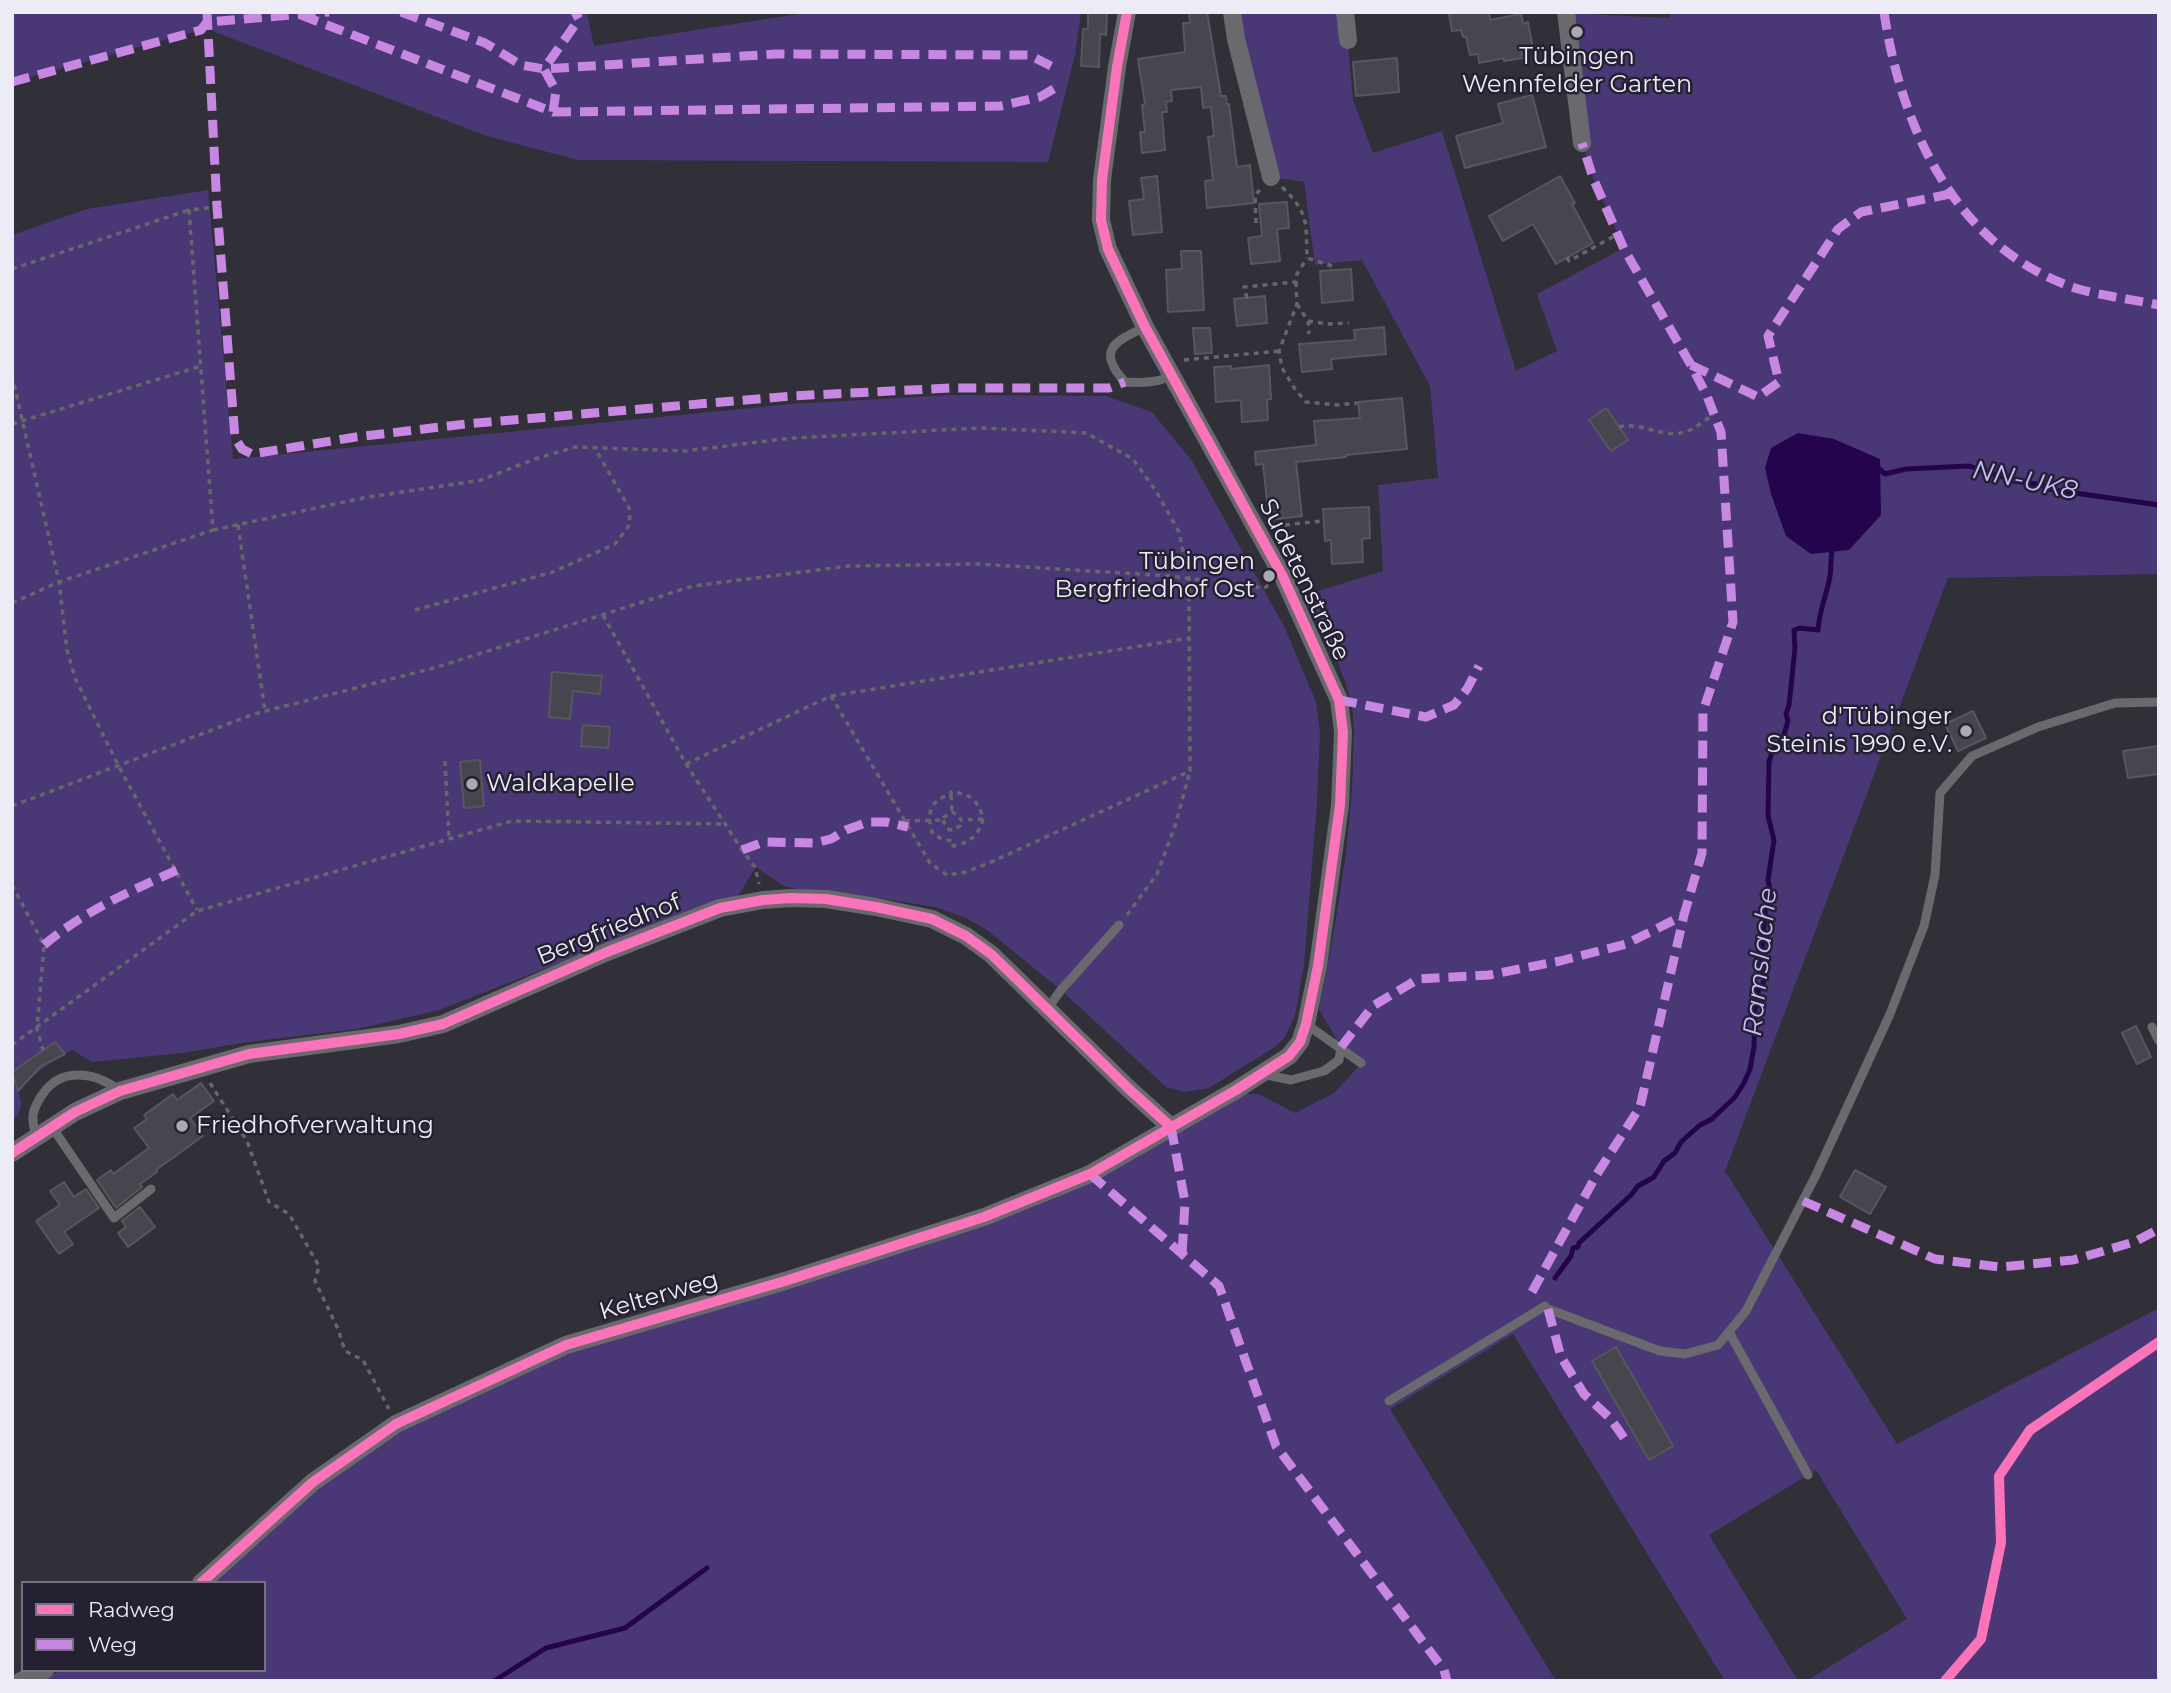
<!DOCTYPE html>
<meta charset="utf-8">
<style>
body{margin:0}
#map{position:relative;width:2171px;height:1693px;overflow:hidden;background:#312f38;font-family:Montserrat,sans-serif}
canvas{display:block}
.frame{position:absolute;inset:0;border:14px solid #edebf6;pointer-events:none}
.legend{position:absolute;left:21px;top:1581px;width:245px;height:91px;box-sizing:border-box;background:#252132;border:2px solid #757280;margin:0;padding:9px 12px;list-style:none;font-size:21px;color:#edebf6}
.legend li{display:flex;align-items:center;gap:14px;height:35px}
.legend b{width:35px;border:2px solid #757280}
</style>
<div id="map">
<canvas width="2171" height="1693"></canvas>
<div class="frame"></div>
<ul class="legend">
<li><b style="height:9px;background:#fb73b8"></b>Radweg</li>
<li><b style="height:9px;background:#c787e3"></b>Weg</li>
</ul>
</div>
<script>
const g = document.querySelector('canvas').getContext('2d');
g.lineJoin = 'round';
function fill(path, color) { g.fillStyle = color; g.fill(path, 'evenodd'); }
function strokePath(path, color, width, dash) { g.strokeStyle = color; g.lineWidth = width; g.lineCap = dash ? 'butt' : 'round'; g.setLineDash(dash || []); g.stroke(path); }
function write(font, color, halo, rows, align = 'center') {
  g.font = font + ' Montserrat,sans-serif'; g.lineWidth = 5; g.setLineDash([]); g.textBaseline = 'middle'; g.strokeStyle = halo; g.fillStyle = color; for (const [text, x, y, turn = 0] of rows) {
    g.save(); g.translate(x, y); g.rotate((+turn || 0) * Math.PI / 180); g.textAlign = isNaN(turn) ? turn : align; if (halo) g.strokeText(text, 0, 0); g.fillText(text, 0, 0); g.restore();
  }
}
fill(new Path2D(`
 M12,12H587L594,46L811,12H1081L1075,55L1048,162L578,160L487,136L215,32L207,22L201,30L12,82Z
 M1232,12H1345L1353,100L1373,153L1442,131L1516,371L1557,351L1537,294L1624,248L1593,178L1582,143L1566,13L1669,18L1670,12H2159V574L1948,578L1725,1171L1897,1444L2159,1308V1681H1806L1907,1619L1816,1470L1709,1535L1798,1681H1725L1513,1334L1390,1409L1556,1681H38L62,1670H264V1583H209L317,1489L401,1431L571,1352L989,1222L1241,1094H1258L1295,1113L1334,1093L1361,1064L1341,1047L1319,1009C1335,929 1350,847 1353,766C1353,744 1356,719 1350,697C1340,662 1321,628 1305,595L1383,571L1378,485L1438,478L1430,386L1362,260L1315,265L1304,182L1271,177Z
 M208,190L233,459L792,404L951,395L1105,396L1152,412L1192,461L1285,628L1316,702L1320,733L1317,803L1304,965L1295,1016L1284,1038L1275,1047L1209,1088L1185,1092L1166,1087L1061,990L987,930L966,918L935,907L879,898L822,894L784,886L756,867L736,899L606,945L439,1010L357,1029L248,1042L182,1053L92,1062L72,1050C51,1061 35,1073 18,1091C24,1105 21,1111 12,1122V235L87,209Z`), '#4a3876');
fill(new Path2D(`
 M1798,433L1834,439L1880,459L1881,515L1849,550L1811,554L1786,536L1771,494L1765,468L1771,448Z`), '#24044c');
strokePath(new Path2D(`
 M1877,467L1885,474L1906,469L1969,466L2014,481L2043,485L2047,489L2159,505
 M1555,1278L1571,1256L1573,1248L1578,1247L1579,1243L1631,1195L1638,1186L1654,1177L1664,1161L1675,1153L1681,1142L1700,1125L1712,1119L1735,1097L1744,1083L1750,1069L1754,1047L1755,1011L1759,987L1763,984L1765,976L1761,964L1766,902L1770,889L1768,880L1774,840L1768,816L1769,762L1772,752L1783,738L1788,721L1786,714L1789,705L1795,648L1794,630L1800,628L1818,630C1819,611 1827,594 1830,576C1831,567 1831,557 1832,548
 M494,1681L546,1648L625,1628L707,1568`), '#24044c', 5);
const building = new Path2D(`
 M1088,12H1107L1106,35L1100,34L1099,67L1081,66L1083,29H1088Z
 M1189,12H1207L1221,96H1226L1227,105L1229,104L1237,167L1250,165L1254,203L1207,208L1205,181L1213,180L1208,137L1214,136L1211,107L1203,108L1201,87L1171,90L1172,101L1166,102L1167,112H1162L1165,150L1142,153L1140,132H1145L1142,105L1145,104L1138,59L1185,52L1183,23H1190Z
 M1457,12H1489L1490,20L1521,14L1523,24L1528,22L1533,49L1521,51L1523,58L1504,61V58L1479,63L1478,54L1470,55L1466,37H1463L1461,30L1452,31L1449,14Z
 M1397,58L1399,92L1356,96L1353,62Z
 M1532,95L1546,147L1465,168L1456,136L1503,123L1498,104Z
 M1157,176L1162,232L1133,235L1129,201L1144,199L1141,178Z
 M1560,176L1575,203L1572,204L1593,243L1556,264L1533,224L1503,241L1489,216Z
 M1287,202L1289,228L1277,229L1280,261L1251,264L1248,238L1262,236L1259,204Z
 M1181,251H1201L1204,310L1168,312L1166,270L1182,269Z
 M1351,269L1353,300L1322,303L1320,271Z
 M1265,296L1267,323L1237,326L1234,299Z
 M1384,327L1386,354L1331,359L1332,369L1302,372L1299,344L1355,340L1354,330Z
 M1193,328H1210L1212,353L1195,354Z
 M1269,365L1271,399L1267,400L1268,420L1242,422L1241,400L1216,402L1214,367L1231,366V369Z
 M1402,398L1407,449L1346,455V457L1296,462L1302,516L1269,520L1263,464L1256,465L1255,452L1316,445L1314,421L1360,418L1358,402Z
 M1606,408L1628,440L1611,451L1589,420Z
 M1369,507L1370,538L1362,539L1363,562L1332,564L1331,540L1325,541L1323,509Z
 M552,672L602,676L600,694L573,691L570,719L549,717Z
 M1973,711L1986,738L1958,751L1945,724Z
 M583,725L610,727L608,748L581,746Z
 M2159,746V774L2128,778L2123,751Z
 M480,760L484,806L464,808L460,762Z
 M2136,1026L2151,1057L2137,1064L2122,1033Z
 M55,1042L65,1054L41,1066L18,1091L12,1072Z
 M201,1083L214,1101L190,1118L203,1136L156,1170L157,1172L140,1184L142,1187L116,1208L97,1180L111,1170L113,1174L149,1148L134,1128L147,1119L144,1115L173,1094L177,1100Z
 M1855,1170L1886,1187L1870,1214L1840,1197Z
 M64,1182L74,1197L86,1189L99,1208L64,1232L73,1244L59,1254L36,1221L60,1205L50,1191Z
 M140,1207L155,1227L128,1247L118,1233L126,1227L122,1221Z
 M1616,1347L1673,1446L1649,1460L1592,1361Z`);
fill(building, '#47454d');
strokePath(building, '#58565e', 2);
strokePath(new Path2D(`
 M1282,187C1309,213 1306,223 1307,258L1332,266
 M1256,223L1255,195L1261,189
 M1567,257L1569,261L1618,234
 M12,269L189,210
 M1296,282L1297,304L1279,351L1282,368L1295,389L1306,402L1336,405L1357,403
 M1247,298L1244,287L1296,282L1297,274L1307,258
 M1297,304L1308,321L1309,334
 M1308,321L1329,324L1349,323
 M1184,360L1279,351
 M12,375L59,582L67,650L75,678L118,765L197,910
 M12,424L201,366
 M1619,427C1642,421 1662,439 1685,432C1695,429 1705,420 1714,414
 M238,525L265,711
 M1275,526L1321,521
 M213,530L363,498L481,480L535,459L575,447L685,451L792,438L981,428L1086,433L1133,459L1156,491L1179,532L1189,580L1190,771L989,863L966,872L947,875L930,863L831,696L686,764
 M12,603L59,582L213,530L189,210L217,207
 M415,610L553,572L615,544L630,524L629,508L595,448
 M603,615L686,764L742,850L755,867L759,884
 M831,696L1190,638
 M445,761L449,839
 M951,795L952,812
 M12,806L254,714L434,668L693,586L849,566L978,564L1170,576L1264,588L1269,585
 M943,820L947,829L952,830L960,826L961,820
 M905,821L943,820L944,817L952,812L959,816L961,820L983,819C979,801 970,793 951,792V795C931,798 925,815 933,834L944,840L953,841V846C969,843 979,836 983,819
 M12,885L44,945L37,1029L43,1050
 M1127,915L1157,874L1175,826L1190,771
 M12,1045L197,911L512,821L725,824
 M210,1083L247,1141L269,1202L289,1214L319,1266L315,1281L338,1329L345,1351L363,1360L389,1409`), '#67666b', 3.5, [5, 5]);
strokePath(new Path2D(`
 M1145,327C1116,341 1095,350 1125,382C1141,383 1156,383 1171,376
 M1048,1008L1061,990L1119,925
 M1306,1024L1361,1063
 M2152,1027L2159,1041
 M1262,1074L1291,1080L1324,1071L1339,1060L1341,1047
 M52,1127L114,1218L151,1189
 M36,1137C35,1132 33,1126 33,1120C32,1111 37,1103 42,1095C61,1066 96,1072 120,1091
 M1548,1309L1660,1351L1685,1354L1718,1345L1746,1311L1816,1175L1890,1014L1924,926L1935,875L1940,793L1972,756L2038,727L2115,703L2159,702
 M1729,1332L1808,1475
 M1389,1401L1545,1306`), '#6a696e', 9);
strokePath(new Path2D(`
 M1232,12L1236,39L1271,177
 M1345,12L1348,40
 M1566,12L1582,143
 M12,1153L75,1112L120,1091L249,1054L399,1034L443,1024L607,952L720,908L763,900L791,898L826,899L876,907L932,919L966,936L991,954L1129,1089L1171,1127
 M201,1583L313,1482L396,1424L566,1345L785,1281L984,1217L1090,1174L1236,1090L1289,1056L1300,1042L1306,1024L1318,966L1340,805L1343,732L1339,700L1283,577L1145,327L1108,249L1101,220L1102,180L1117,67L1127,12
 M21,1681L45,1670`), '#6a696e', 18);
strokePath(new Path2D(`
 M207,12L217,207L235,438L242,449L252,454L356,437L466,424L792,396L950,388H1109L1125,382
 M401,12L485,43L521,65L544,69L776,54L1029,55L1051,66
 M1884,12C1901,128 1956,248 2075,288C2101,296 2131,299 2159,305
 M301,15L553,112L1000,106L1040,97L1055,88
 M12,82L201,30L207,22L329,12
 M553,112L556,91L544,69L579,19L575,12
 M1691,365L1758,397L1779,382L1768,336L1838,229L1861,212L1950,194
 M1339,700L1426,717L1454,705L1467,689L1479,666
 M742,850L764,842L815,843L831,839L846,830L868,822H886L908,827
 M44,945C84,911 129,892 177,870
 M1341,1047L1373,1006L1418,979L1489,975L1560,961L1626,944L1684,915L1702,853L1703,711L1733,622L1721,432L1707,396L1691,365L1624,249L1593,178L1582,143
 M1171,1127L1185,1202L1182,1255
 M1090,1174L1219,1286L1276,1446L1444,1670L1447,1681
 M1803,1201L1935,1259L2000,1267L2073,1260L2134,1242L2159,1229
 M1532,1292L1597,1174L1640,1107L1684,915
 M1548,1309L1561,1357L1584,1394L1610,1418L1629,1445`), '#c787e3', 9, [18, 9]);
strokePath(new Path2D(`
 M12,1153L75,1112L120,1091L249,1054L399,1034L443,1024L607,952L720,908L763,900L791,898L826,899L876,907L932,919L966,936L991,954L1129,1089L1171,1127
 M201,1583L313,1482L396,1424L566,1345L785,1281L984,1217L1090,1174L1236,1090L1289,1056L1300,1042L1306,1024L1318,966L1340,805L1343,732L1339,700L1283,577L1145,327L1108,249L1101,220L1102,180L1117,67L1127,12
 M1945,1681L1981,1639L2001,1543L1999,1476L2030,1430L2159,1342`), '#fb73b8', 10);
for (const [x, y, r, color] of [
 [1577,32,7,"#aba9b4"],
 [1269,576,7,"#aba9b4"],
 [1966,731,7,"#aba9b4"],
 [472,784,7,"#aba9b4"],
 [182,1126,7,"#aba9b4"]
]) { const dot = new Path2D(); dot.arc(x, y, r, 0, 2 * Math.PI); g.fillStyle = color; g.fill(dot); strokePath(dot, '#252132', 2.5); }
write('24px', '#edebf6', '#252132', [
 ["Tübingen",1577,57,"center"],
 ["Wennfelder Garten",1577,85,"center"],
 ["Tübingen",1255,562],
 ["Bergfriedhof Ost",1255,590],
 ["d'Tübinger",1952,717],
 ["Steinis 1990 e.V.",1952,745],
 ["Waldkapelle",486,784,"left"],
 ["Friedhofverwaltung",196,1126,"left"]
], 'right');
write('24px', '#edebf6', '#252132', [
 ["Sudetenstraße",1304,580,64],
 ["Bergfriedhof",609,930,-22],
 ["Kelterweg",659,1296,-16]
]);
write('italic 26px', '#c8b9fc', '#252132', [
 ["NN-UK8",2025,481,12],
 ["Ramslache",1761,962,-84]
]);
</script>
